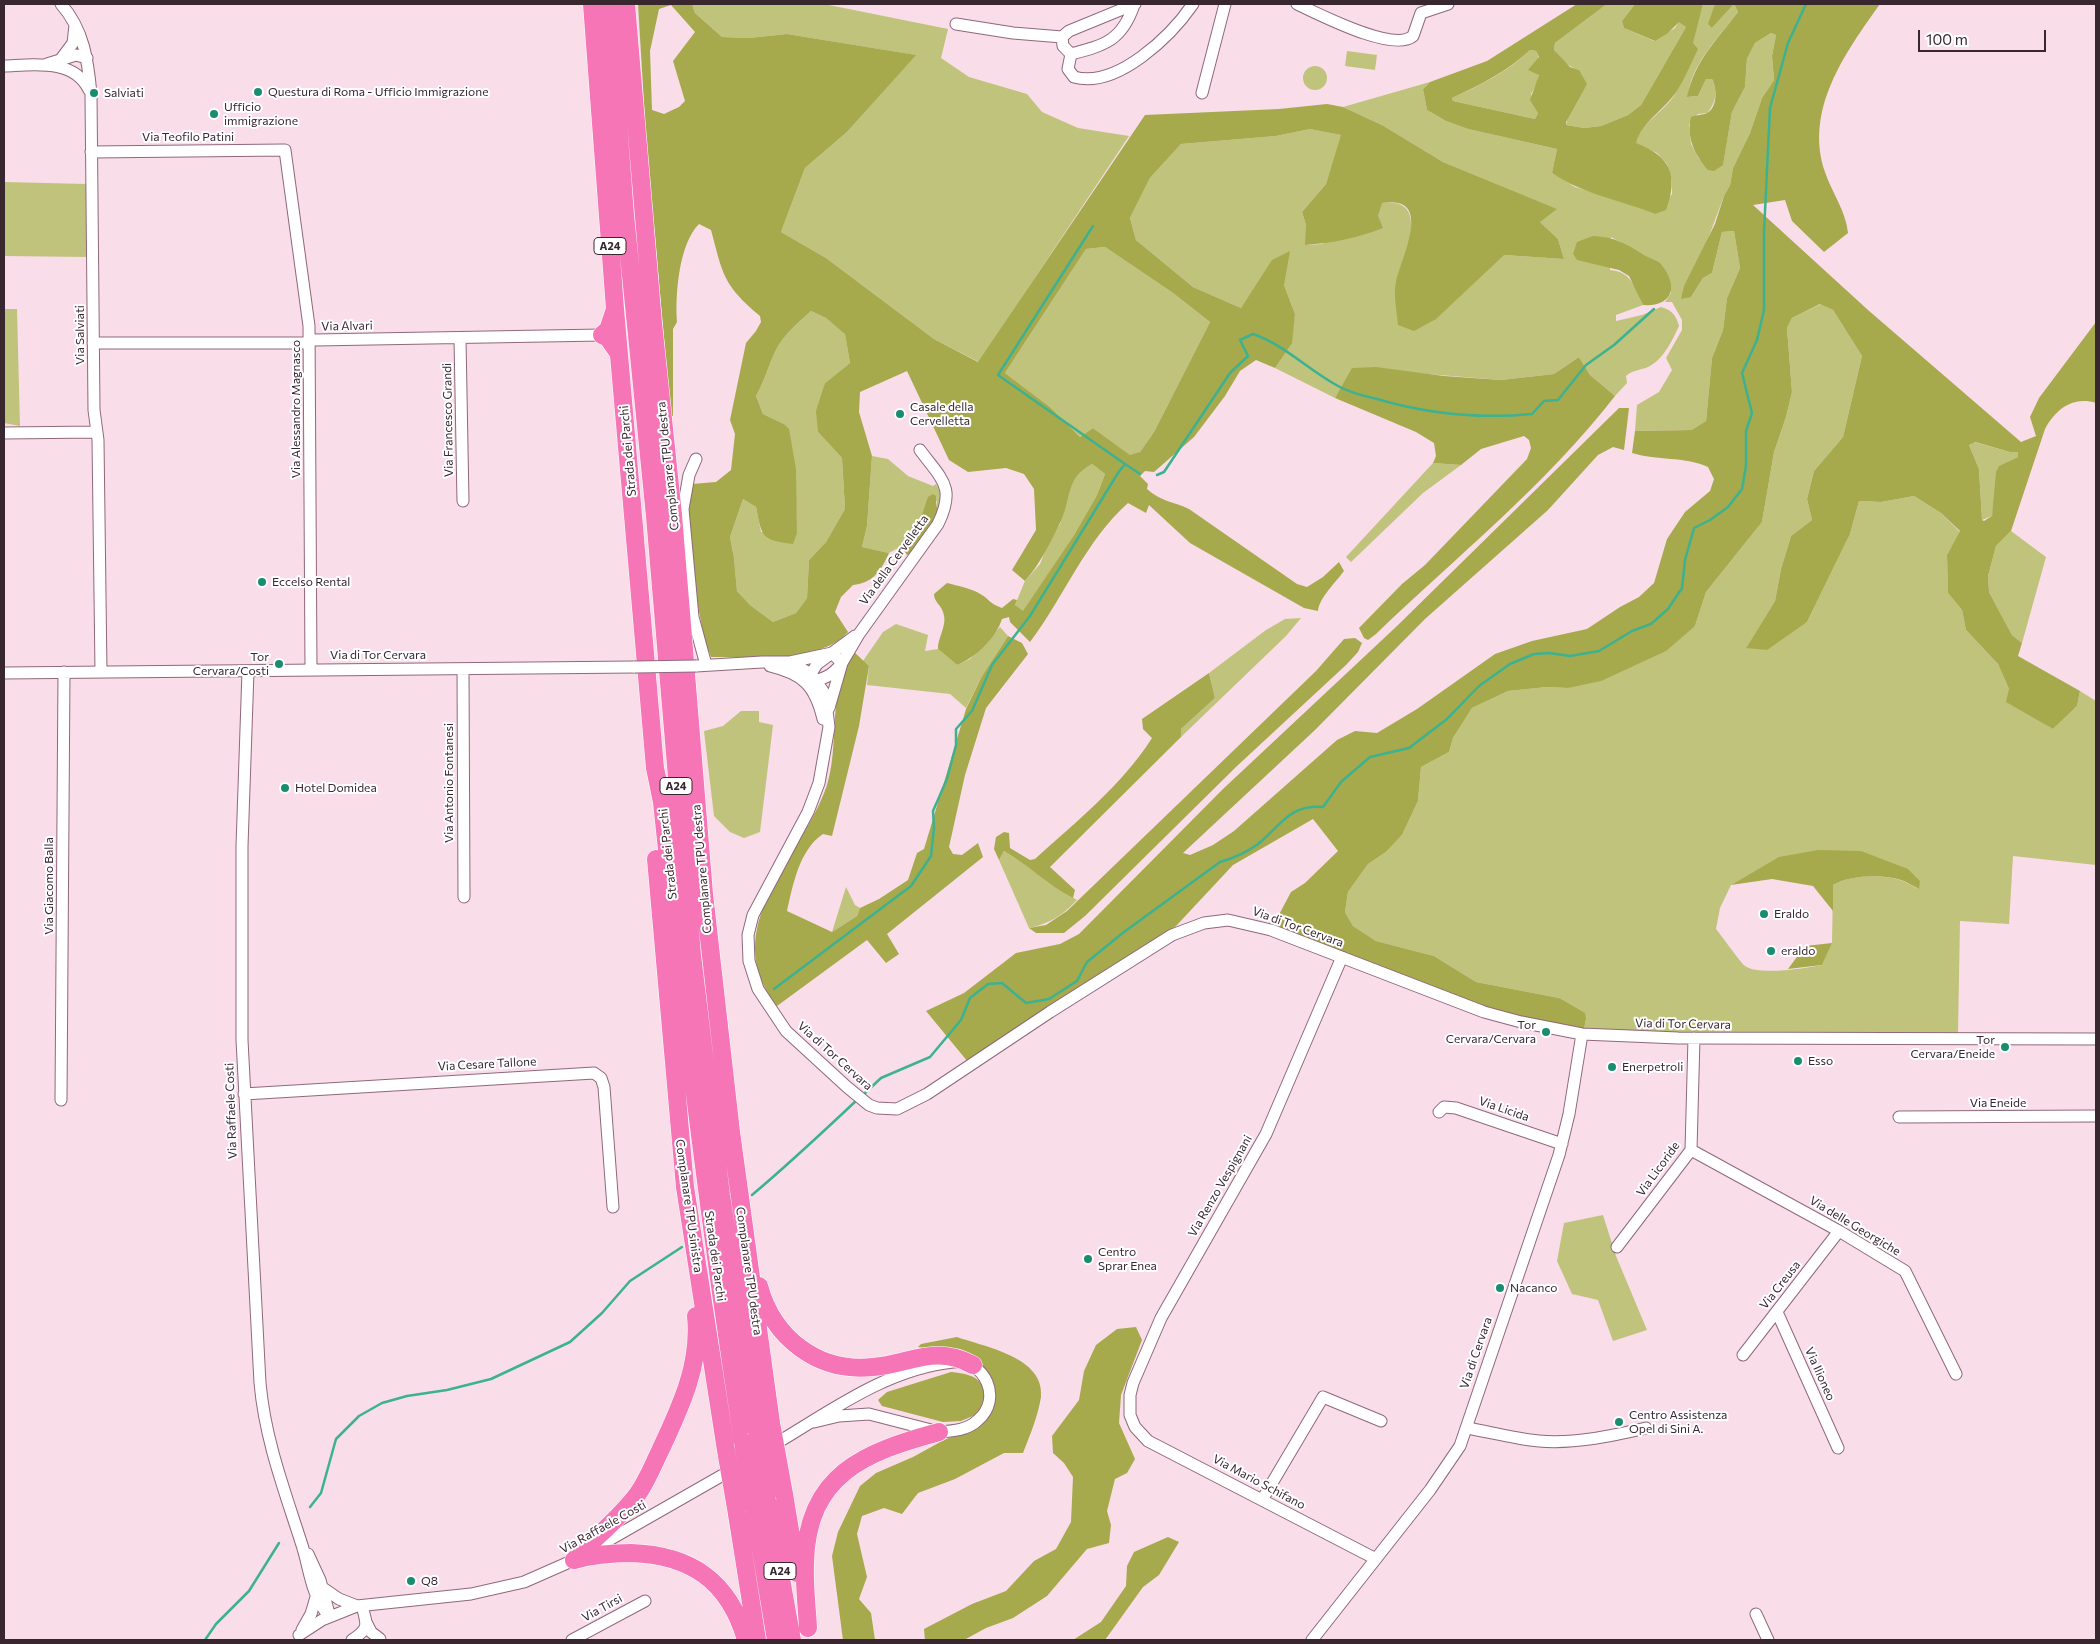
<!DOCTYPE html>
<style>
body{margin:0}
#map{position:relative;width:2100px;height:1644px;overflow:hidden;background:#f9dde9;font-family:Commissioner,sans-serif}
canvas{display:block}
.frame{position:absolute;inset:0;border:5px solid #38272f;pointer-events:none}
.scale{position:absolute;left:1918px;top:30px;width:128px;height:22px;box-sizing:border-box;border:2px solid #38272f;border-top:0;padding-left:6px;font-size:15px;line-height:18px;white-space:nowrap;color:#38272f;-webkit-text-stroke:4px #fff;paint-order:stroke}
</style>
<div id="map">
<canvas width="2100" height="1644"></canvas>
<div class="frame"></div>
<div class="scale">100 m</div>
</div>
<script>
const g = document.querySelector('canvas').getContext('2d');
g.lineJoin = 'round';
function fill(path, color) { g.fillStyle = color; g.fill(path, 'evenodd'); }
function strokePath(path, color, width, dash) { g.strokeStyle = color; g.lineWidth = width; g.lineCap = dash ? 'butt' : 'round'; g.setLineDash(dash || []); g.stroke(path); }
function write(font, color, halo, rows, align = 'center') {
  g.font = font + ' Commissioner,sans-serif'; g.lineWidth = 4; g.setLineDash([]); g.textBaseline = 'middle'; g.strokeStyle = halo; g.fillStyle = color; for (const [text, x, y, turn = 0] of rows) {
    g.save(); g.translate(x, y); g.rotate((+turn || 0) * Math.PI / 180); g.textAlign = isNaN(turn) ? turn : align; if (halo) g.strokeText(text, 0, 0); g.fillText(text, 0, 0); g.restore();
  }
}
fill(new Path2D(`
 M692,4H824L948,29L941,58L969,77L1027,94L1042,112L1078,128L1129,136L979,362L934,339L826,258L781,232L805,168L847,132L915,55L787,34L749,38L722,37L695,13Z
 M1607,4H1635L1622,21L1624,28L1654,41L1675,28L1679,21L1686,27L1641,105L1628,115L1601,126L1584,128L1566,125L1579,70C1567,66 1561,60 1554,50L1555,43Z
 M1703,4H1715L1712,28L1734,4L1738,12C1719,37 1690,65 1688,97L1698,96L1706,79H1712C1718,91 1716,103 1707,113L1698,114L1689,124L1691,144L1699,159L1723,164L1732,112L1745,87L1747,59L1755,43L1771,33L1776,35L1772,56L1774,80L1762,98L1750,133L1733,168L1730,185L1724,196L1706,244L1691,297L1703,278L1712,273L1722,232L1734,231L1740,268L1727,298L1723,330L1712,358L1706,421L1693,430L1635,431L1637,405L1659,392L1672,370L1666,358L1682,330V320L1672,302H1665L1671,293L1659,263L1611,237L1610,270C1631,271 1636,289 1643,305L1616,315V321L1642,315L1661,307C1672,310 1676,315 1679,326C1672,341 1663,360 1648,367C1639,371 1634,369 1626,376L1627,383L1615,396L1590,375L1579,357L1554,374L1501,380L1353,368L1335,398L1275,368L1291,343L1295,314L1284,285L1250,295L1241,308L1193,287L1136,240L1130,218L1150,178L1181,144L1276,136L1310,129L1342,135L1326,184L1302,212L1306,225V245L1322,244L1378,216L1381,203C1409,199 1414,215 1410,238L1504,255L1564,259L1558,239L1539,221L1556,209L1443,162L1382,125L1343,107L1430,82L1423,89L1427,110L1446,121L1468,129L1557,149L1552,173L1575,187L1628,203L1655,214L1672,194V181L1667,164L1657,153L1635,143C1642,121 1668,110 1678,89C1690,62 1694,32 1703,4Z
 M1530,50L1536,51C1543,65 1539,82 1531,94L1538,113L1535,119L1453,101L1452,98C1479,86 1509,71 1530,50Z
 M1347,51L1377,55L1375,70L1345,66Z
 M1303 78a12 12 0 1 1 24 0a12 12 0 1 1-24 0Z
 M4,182L87,184L88,257L4,256Z
 M1105,247L1173,293L1210,322L1154,432L1140,452L1131,456L1093,428L1080,437L1050,407L1005,373L1086,249Z
 M1821,304L1833,310L1862,356L1843,437L1814,471L1807,499L1812,520L1791,536L1781,569L1775,601L1746,648L1807,622L1850,534L1859,501L1881,502L1914,496L1941,513L1960,532L1947,555L1948,593L1962,610L1966,630L1998,664L2009,689L2037,719L2053,729L2077,706L2080,691L2096,701V865L2013,856L2009,924L1960,921L1958,1033H1639L1584,1029L1586,1019L1559,998L1476,982L1434,956L1376,941L1353,926L1345,912L1348,892L1368,864L1386,852L1402,835L1418,801L1421,767L1449,752L1453,738L1472,708L1508,691L1547,687L1568,688L1695,626L1706,592L1762,522L1774,452L1786,417L1792,392L1787,328L1792,318ZM1908,869L1918,889C1913,886 1906,882 1900,880C1881,874 1850,875 1833,885L1832,942L1822,965C1806,968 1759,976 1745,966C1740,962 1722,936 1716,929L1720,908L1731,885L1754,872Z
 M4,309H17L20,426L4,423Z
 M811,311L826,318L845,333L850,363L825,383L818,432L842,458L845,509L826,542L809,560L807,598L796,613L773,622L750,605L737,591L734,558L730,537L743,499L756,507L761,532L797,533L796,502L784,424L763,414L756,396C764,382 768,367 775,352C782,336 798,323 811,311Z
 M1974,442L2010,452H2018V457L2000,466L1992,516L1982,520L1979,469L1969,445Z
 M872,456L888,459L908,476L933,486L936,484L944,499L942,512L936,506L937,501C919,509 925,516 917,531C912,541 898,548 889,553L862,547L867,526Z
 M1433,463L1461,465L1423,493L1351,562L1346,557Z
 M1092,464L1105,474L1097,495L1074,535L1023,612L1015,605L1025,581L1040,564L1050,539L1060,524L1071,484L1081,469Z
 M2011,531L2046,557L2022,643L2012,635L1989,592L1988,576L1996,546Z
 M1301,618L1286,636L1181,737V729L1215,698L1209,673L1266,630L1285,619Z
 M896,624L928,635L925,651L938,649L957,665L970,659L1000,627L1008,636L982,676L966,708L950,694L867,685L869,666L863,661L883,632Z
 M741,711H759V722L773,725L760,832L744,838L730,832L714,816L704,731L723,726Z
 M1004,851C1029,866 1051,886 1077,900C1063,915 1049,924 1029,928L999,860Z
 M846,887L855,905L860,908L857,916L832,932Z
 M1603,1215L1616,1256L1647,1330L1613,1341L1598,1300L1572,1294L1557,1261L1564,1223Z`), '#c0c37b');
fill(new Path2D(`
 M638,4H692L695,13L722,37L749,38L787,34L916,55L847,132L805,168L781,232L826,258L934,339L978,362L1145,115L1279,109L1327,104L1343,107L1382,125L1443,162L1557,209L1540,222L1558,239L1564,259L1504,255L1436,319L1414,331L1398,325C1397,312 1393,295 1396,282C1401,258 1435,194 1382,203L1378,216L1383,228C1358,238 1332,243 1305,245L1306,225L1302,212L1326,184L1341,135L1310,129L1276,136L1181,144L1150,178L1130,218L1136,240L1193,287L1241,308L1272,260L1290,251L1284,285L1295,314L1292,343L1275,368L1256,360L1240,371L1225,396L1194,437L1154,472L1145,471L1140,476L1148,484L1147,489C1160,501 1174,502 1189,509L1297,584L1307,587L1323,577L1339,562L1344,571C1336,582 1319,598 1318,611L1304,608L1190,543L1149,505L1146,513L1128,503C1086,540 1064,597 1030,642L1010,622L1009,617L1002,619C996,638 975,658 957,665L938,649C938,636 948,625 943,612C941,605 934,602 934,594L947,583C958,586 971,588 982,595C991,601 989,603 1002,608L1013,599L1017,600L1015,605L1023,611L1074,535L1097,495L1105,474L1092,464C1064,478 1072,501 1059,525C1049,545 1040,564 1025,581L1012,570L1036,530L1034,489L1024,474L1006,468L968,472L949,460L907,371L860,392L859,412L872,456L867,526L862,547L889,553C881,571 873,583 853,585L841,597L835,612L848,632C819,664 752,657 711,657L704,637L693,580L687,507L692,484L716,482L731,470L735,434L730,420L746,343L756,331L761,322L760,316C723,285 723,275 711,230L699,224C679,244 675,294 677,322L673,329V416H671L646,137ZM671,5L695,32L673,61L685,101L679,107L664,114L652,110L650,51L659,9ZM1105,247L1173,293L1210,322L1154,432L1140,452L1130,455L1093,428L1080,437L1050,407L1005,373L1086,249ZM811,311L826,318L845,334L850,363L825,383L816,411L818,432L842,458L845,509L826,542L809,560L807,598L796,613L773,622L750,605L737,591L734,558L730,537L743,499L756,507C762,537 761,540 793,544L797,533L796,469L789,429L784,424L763,414L756,396C764,382 768,367 775,352C782,336 798,323 811,311Z
 M1577,4H1607L1555,43L1554,50L1570,67L1579,70L1587,84L1566,122V125L1584,128L1601,126L1628,115L1641,105L1686,27L1679,22L1668,33L1655,41L1624,28L1622,21L1635,4H1703L1693,43L1698,49C1691,63 1685,78 1677,91C1665,109 1641,123 1636,143C1670,156 1679,175 1666,210L1655,214C1621,200 1582,194 1552,173L1557,149L1468,129L1446,121L1427,110L1423,89L1430,82L1487,61ZM1530,50L1536,51L1539,57L1528,70L1539,75L1530,100L1538,113L1535,119L1453,101L1452,98C1480,85 1508,71 1530,50Z
 M1715,4H1734L1712,28L1708,24Z
 M1734,4H1880C1845,53 1804,110 1825,172C1832,193 1846,211 1848,233L1824,252L1792,221L1785,200L1753,205L1868,310L2021,442L2036,436L2030,417L2039,398L2096,322V403C2073,396 2056,409 2045,429L2011,531L1996,546L1988,576L1989,592L2012,635L2022,643L2018,656L2080,691L2077,706L2053,729L2006,702L2009,689L1998,664L1966,630L1962,610L1948,593L1947,555L1960,531L1941,513L1914,496L1881,502L1859,501L1850,534L1807,622L1767,650L1746,648L1775,601L1781,569L1791,536L1812,520L1807,499L1814,471L1843,437L1862,356L1833,310L1820,304L1792,318L1787,328L1792,392L1786,417L1774,452L1762,522L1706,592L1695,626L1666,651L1601,681L1568,688L1547,687L1508,691L1472,708L1453,738L1449,752L1421,767L1418,801L1402,835L1386,852L1368,864L1348,892L1345,912L1353,926L1376,941L1434,956L1476,982L1559,998L1585,1013L1586,1019L1584,1029L1525,1019L1478,1005L1273,926L1291,892L1305,883L1338,851L1313,819L1233,865L1176,926L968,1062L926,1011L964,993L1016,953L1060,944L1079,934L1223,789L1397,626L1619,408H1629L1624,450L1613,447L1598,455L1548,510L1425,619L1315,730L1183,853L1190,855L1213,845L1234,831L1337,740L1355,731L1377,733L1417,709L1495,654L1532,641L1587,629L1620,607L1639,597L1654,583L1667,539L1685,512L1710,491L1714,479L1708,467C1683,456 1658,461 1632,453L1635,431L1692,430L1706,421L1712,358L1723,330L1727,298L1740,268L1734,231L1722,232L1712,273L1703,278L1691,297L1681,299L1684,286L1715,224L1724,196L1730,185L1733,168L1750,133L1762,98L1774,80L1772,56L1776,35L1771,33L1755,43L1747,59L1745,87L1732,112L1723,165L1714,171L1708,170C1695,155 1686,138 1691,117C1696,115 1703,115 1707,113C1718,107 1717,88 1712,79H1706L1698,96L1687,97C1695,60 1716,41 1738,12ZM1975,442L2010,452H2018V457L1999,466L1996,472L1992,516L1984,521L1982,520L1979,469L1969,445Z
 M1593,236C1616,237 1626,244 1646,256C1650,258 1656,260 1660,263C1679,285 1674,307 1643,305L1629,276L1619,270L1577,260L1573,254L1577,242Z
 M1579,357L1590,375L1615,396C1547,484 1456,557 1376,634L1368,640L1364,638L1359,628L1402,584L1425,565L1527,459L1531,448L1529,440L1524,436L1481,449L1461,465L1433,463L1436,456L1434,443L1416,432L1335,398L1352,368L1376,367L1444,376L1501,380L1554,374Z
 M933,494L936,496V506L942,512L913,553L907,555L901,546L916,532L928,497Z
 M1008,636L1022,643L1028,654L986,708L965,775L949,847L953,854L962,855L978,843L983,857L887,934L899,954L886,963L867,940L777,1006C715,927 802,859 827,785C835,759 833,732 836,706C838,686 846,669 853,651L869,666L859,726L832,836L823,834C799,850 793,885 787,911L832,932L857,916L860,908L879,899L908,880L917,853L924,849L966,709L982,676Z
 M1355,638L1362,643L1358,652L1346,665L1237,766L1085,916L1064,933H1036L1029,928L1046,925L1067,911L1316,671L1344,639Z
 M1209,673L1215,698L1181,729V737L1050,867L1075,890L1073,898C1048,885 1028,865 1004,851L999,860L994,849L996,837L1004,832L1009,833L1010,848L1030,860L1035,859C1076,822 1122,785 1152,738L1143,729L1142,719Z
 M1818,850L1861,851L1908,869L1920,881L1919,889C1913,886 1907,882 1901,880C1882,874 1850,875 1833,885V911L1813,886L1772,879L1731,885L1779,857Z
 M1832,943L1822,965L1788,969L1805,946Z
 M1136,1327L1142,1340L1121,1395L1119,1423L1135,1459L1127,1473L1115,1479L1107,1511L1111,1525L1109,1543L1087,1549L1047,1596L1013,1618L986,1628L964,1640H925L924,1629L972,1604L1006,1591L1034,1561L1056,1549L1071,1522L1073,1477L1064,1463L1053,1453L1052,1436L1079,1400L1084,1371L1096,1345L1117,1329Z
 M957,1337C985,1347 1045,1357 1041,1397C1038,1416 1030,1435 1023,1453H1004L955,1479L918,1493L902,1514L884,1508L862,1516L857,1534L867,1577L859,1599L871,1613L875,1640H843L832,1556L838,1532L860,1486L876,1473L913,1457L944,1440L976,1427L989,1413L995,1399L994,1384L984,1368L963,1355L918,1347L921,1344Z
 M951,1372C978,1374 993,1384 980,1413L961,1421L943,1422L882,1406L878,1400L887,1392Z
 M1168,1537L1179,1542L1159,1575L1143,1587L1105,1640H1073L1101,1622L1126,1586L1127,1566L1134,1552Z`), '#a7a94d');
strokePath(new Path2D(`
 M1093,226L998,375L1125,464
 M1157,475L1164,472L1230,373L1248,356L1240,340L1253,334C1285,345 1308,370 1338,386C1350,393 1364,396 1377,399C1428,414 1479,419 1532,414L1544,401L1558,400L1586,365L1614,345L1654,309
 M774,989L911,886L931,856L934,828L933,811L947,779L956,745V729L972,711L992,665L1030,616L1118,473L1125,464L1140,474
 M862,1096L881,1078L930,1057L961,1020L970,998L988,984L1002,983L1026,1003L1049,999L1077,981L1087,962L1124,932L1220,862C1234,858 1246,853 1258,844C1282,825 1288,805 1323,807L1341,782L1370,757L1409,748L1447,719L1479,686L1510,664L1534,654L1549,653L1570,656L1599,651L1632,631L1651,624L1668,609L1682,588L1685,560L1694,528L1710,520L1728,507L1742,489L1746,466V431L1752,413L1742,373L1757,340L1764,310V232L1770,108L1788,43L1806,4
 M752,1195C789,1164 823,1132 858,1099
 M310,1507L321,1493L336,1439L359,1416L382,1403L407,1396L447,1390L491,1379L570,1342L602,1313L630,1281L682,1247
 M205,1640L216,1624L249,1591L279,1543`), '#3db290', 2.5);
const minor = new Path2D(`
 M61,4C84,30 88,61 91,94L94,410L98,440L101,672
 M1297,4C1319,14 1393,53 1413,36L1421,13L1448,4
 M1134,5C1122,40 1106,45 1071,54L1063,46L1062,37L1069,31L1135,4
 M956,24L1013,33L1062,37
 M1071,54L1068,69L1074,77C1117,89 1171,36 1193,4
 M61,59L73,43L75,25
 M47,64L76,55L87,58
 M4,66C33,65 74,58 89,90
 M1202,93L1225,4
 M91,152L285,150L309,326L311,670
 M460,339L463,501
 M93,343H303L315,340L602,335
 M4,433L97,432
 M696,459L689,475L683,509L693,617L706,665
 M832,653L842,663C832,676 823,680 806,682L817,664Z
 M790,662L832,653L855,636
 M696,666L762,662H790L811,674L825,694L829,727L819,783L808,812L753,915L748,935L749,961L758,989L786,1031L847,1087L869,1105L877,1108L897,1109L927,1094L1050,1012L1172,935L1204,923L1228,920L1271,930L1484,1012L1521,1022L1582,1034L1678,1038L2096,1039
 M770,666C803,674 815,685 823,719
 M463,669L464,897
 M248,671L242,846V1040L260,1383C265,1439 284,1489 301,1542C310,1568 310,1594 329,1616
 M4,673L635,667
 M829,708L842,663L859,634L938,524C956,487 942,480 920,450
 M1342,957L1266,1134L1161,1318L1133,1383L1130,1395V1415L1135,1427L1148,1441L1374,1558
 M244,1094L594,1073L601,1078L604,1087L613,1207
 M61,1100L64,672
 M1439,1112L1444,1107L1456,1108L1562,1144
 M1899,1117L2096,1116
 M1691,1150L1839,1231L1905,1271L1956,1374
 M1617,1247L1691,1150L1694,1038
 M1777,1312L1838,1448
 M1743,1355L1839,1231
 M1467,1428C1490,1432 1515,1439 1539,1441C1575,1444 1611,1436 1646,1428
 M770,1447C827,1414 885,1369 953,1362C985,1359 1003,1399 978,1420C968,1430 953,1431 939,1432L869,1414L839,1416L814,1422
 M1262,1500L1323,1397L1381,1421
 M308,1554L320,1580L329,1614
 M323,1588L339,1599L357,1606
 M1756,1614L1768,1640
 M366,1622L371,1632L380,1639
 M302,1630L311,1614L316,1597
 M299,1635L322,1620L357,1606L471,1594L524,1582L574,1560L735,1468
 M352,1640C370,1628 367,1625 362,1606
 M572,1640L645,1601
 M1312,1640L1430,1490L1460,1446L1559,1155L1569,1114L1582,1034`);
const highway = new Path2D(`
 M592,4L615,309L655,768L662,802C684,1016 710,1229 743,1442
 M609,4L625,215L655,516L692,955L721,1195L757,1432
 M626,4L653,323L673,515L704,894L731,1132L771,1423
 M614,312L608,330L602,335L608,338L619,354
 M656,859L685,1187L726,1450
 M759,1286C773,1338 818,1373 873,1367C910,1364 935,1344 973,1365
 M784,1494L797,1573
 M767,1501L792,1640
 M754,1508L776,1640
 M737,1514L757,1640
 M574,1560C594,1538 619,1519 637,1495C647,1481 653,1465 660,1451C680,1408 701,1365 696,1316
 M574,1560C592,1555 612,1553 631,1553C691,1555 729,1581 746,1640
 M808,1628C807,1607 804,1585 805,1563C807,1474 865,1452 939,1432`);
strokePath(minor, '#90687b', 13);
strokePath(highway, '#fff', 19);
strokePath(minor, '#fff', 11);
strokePath(highway, '#f575b6', 18);
const minorBridge = new Path2D(`
 M635,667L696,666`);
const highwayBridge = new Path2D(`
 M771,1423L784,1494
 M757,1432L767,1501
 M743,1442L754,1508
 M726,1450L737,1514`);
strokePath(minorBridge, '#90687b', 13, []);
strokePath(highwayBridge, '#fff', 19, []);
strokePath(minorBridge, '#fff', 11);
strokePath(highwayBridge, '#f575b6', 18);
for (const [x, y, r, color] of [
 [258,92,5,"#188d6f"],
 [94,93,5,"#188d6f"],
 [214,114,5,"#188d6f"],
 [900,414,5,"#188d6f"],
 [262,582,5,"#188d6f"],
 [279,664,5,"#188d6f"],
 [285,788,5,"#188d6f"],
 [1764,914,5,"#188d6f"],
 [1771,951,5,"#188d6f"],
 [1546,1032,5,"#188d6f"],
 [2005,1047,5,"#188d6f"],
 [1798,1061,5,"#188d6f"],
 [1612,1067,5,"#188d6f"],
 [1088,1259,5,"#188d6f"],
 [1500,1288,5,"#188d6f"],
 [1619,1422,5,"#188d6f"],
 [411,1581,5,"#188d6f"]
]) { const dot = new Path2D(); dot.arc(x, y, r, 0, 2 * Math.PI); g.fillStyle = color; g.fill(dot); strokePath(dot, '#fff', 2); }
for (const [x, y, w] of [
 [610,246,32],
 [676,786,32],
 [780,1571,32]
]) { const box = new Path2D(); box.roundRect(x - w / 2, y - 8.5, w, 17, 4); g.fillStyle = '#fff'; g.fill(box); strokePath(box, '#38272f', 1); }
write('bold 11px', '#38272f', null, [
 ["A24",610,246],
 ["A24",676,786],
 ["A24",780,1571]
]);
write('12px', '#38272f', '#fff', [
 ["Questura di Roma - Ufficio Immigrazione",268,92],
 ["Salviati",104,93],
 ["Ufficio",224,107],
 ["immigrazione",224,121],
 ["Casale della",910,407],
 ["Cervelletta",910,421],
 ["Eccelso Rental",272,582],
 ["Tor",269,657,"right"],
 ["Cervara/Costi",269,671,"right"],
 ["Hotel Domidea",295,788],
 ["Eraldo",1774,914],
 ["eraldo",1781,951],
 ["Tor",1536,1025,"right"],
 ["Cervara/Cervara",1536,1039,"right"],
 ["Tor",1995,1040,"right"],
 ["Cervara/Eneide",1995,1054,"right"],
 ["Esso",1808,1061],
 ["Enerpetroli",1622,1067],
 ["Centro",1098,1252],
 ["Sprar Enea",1098,1266],
 ["Nacanco",1510,1288],
 ["Centro Assistenza",1629,1415],
 ["Opel di Sini A.",1629,1429],
 ["Q8",421,1581]
], 'left');
write('12px', '#38272f', '#fff', [
 ["Via Teofilo Patini",188,137],
 ["Via Alvari",347,326,-1],
 ["Via Salviati",80,335,-90],
 ["Via Alessandro Magnasco",296,409,-90],
 ["Via Francesco Grandi",448,420,-91],
 ["Strada dei Parchi",628,451,-95],
 ["Complanare TPU destra",668,466,-96],
 ["Via della Cervelletta",894,560,-54],
 ["Via di Tor Cervara",378,655],
 ["Via Antonio Fontanesi",449,783,-90],
 ["Strada dei Parchi",668,854,-96],
 ["Complanare TPU destra",702,869,-95],
 ["Via Giacomo Balla",49,886,-90],
 ["Via di Tor Cervara",1298,927,20],
 ["Via di Tor Cervara",1683,1024,1],
 ["Via di Tor Cervara",835,1056,42],
 ["Via Cesare Tallone",487,1064,-3],
 ["Via Eneide",1998,1103],
 ["Via Licida",1504,1109,19],
 ["Via Raffaele Costi",231,1111,-92],
 ["Via Licoride",1658,1169,-54],
 ["Via Renzo Vespignani",1220,1186,-60],
 ["Complanare TPU sinistra",689,1206,82],
 ["Via delle Georgiche",1855,1226,31],
 ["Strada dei Parchi",715,1256,82],
 ["Complanare TPU destra",749,1271,82],
 ["Via Creusa",1780,1285,-52],
 ["Via di Cervara",1476,1353,-71],
 ["Via Ilioneo",1820,1374,66],
 ["Via Mario Schifano",1259,1482,28],
 ["Via Raffaele Costi",603,1527,-29],
 ["Via Tirsi",602,1608,-29]
]);
</script>
